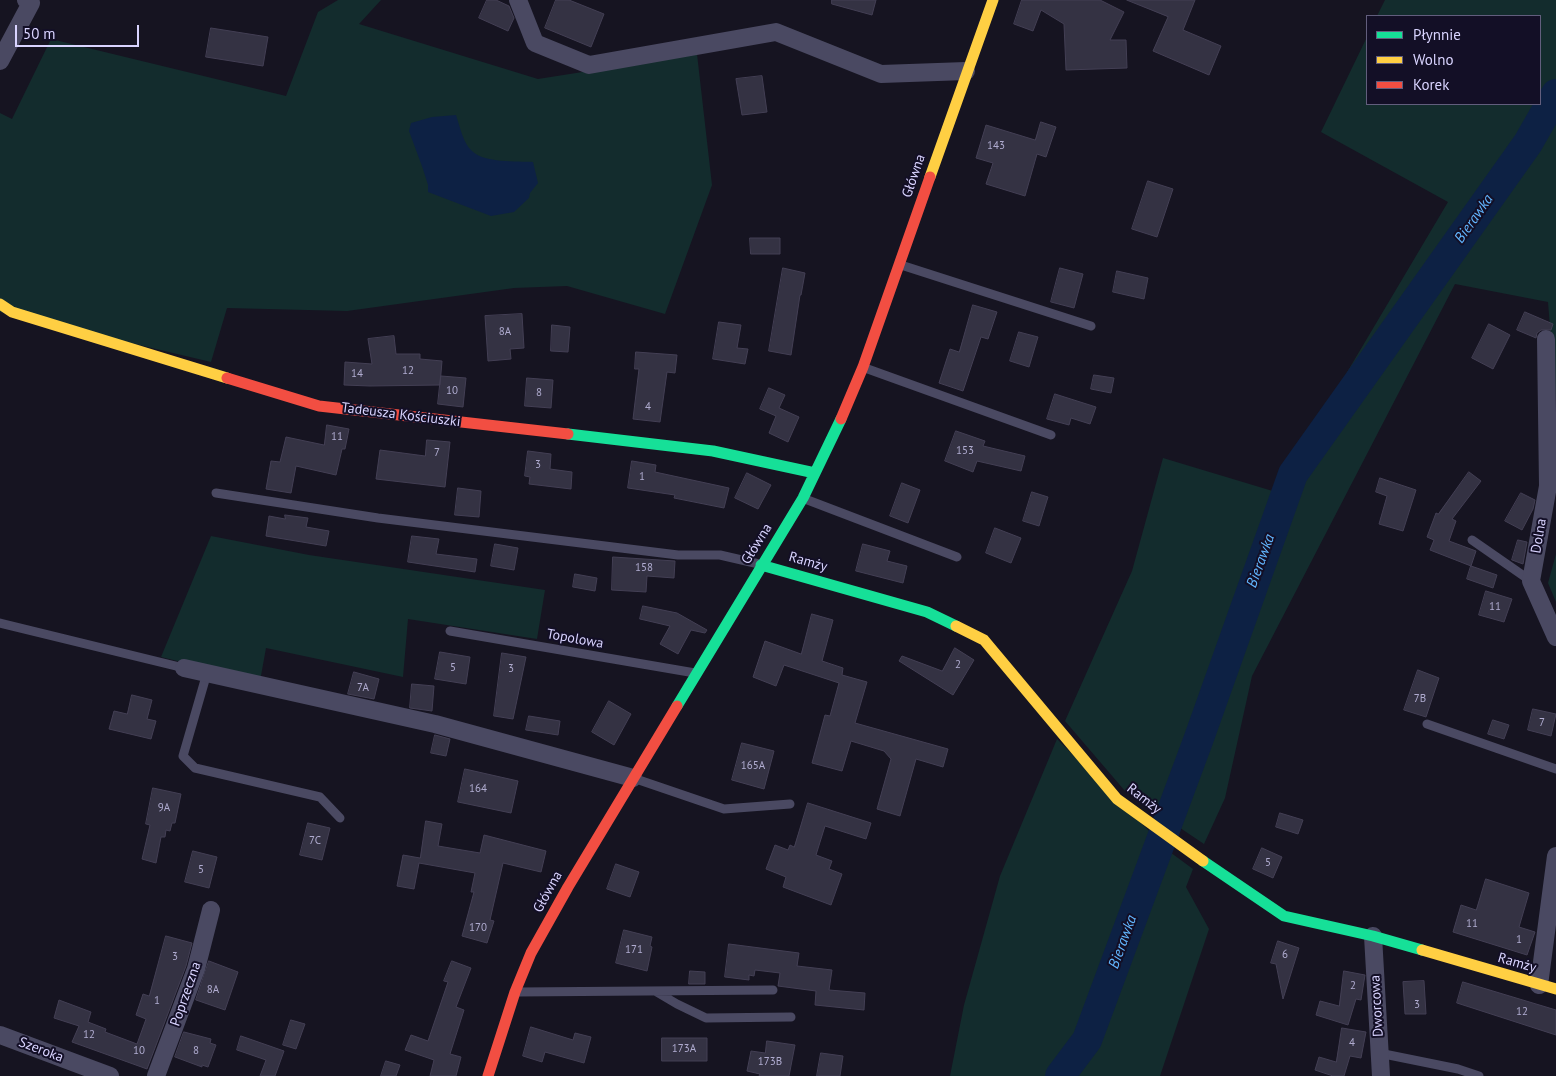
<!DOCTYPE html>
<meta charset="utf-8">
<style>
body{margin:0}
#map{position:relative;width:1556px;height:1076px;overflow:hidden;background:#161421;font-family:"PT Sans",sans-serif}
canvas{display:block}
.legend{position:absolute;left:1366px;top:15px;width:175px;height:90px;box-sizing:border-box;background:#130f26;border:1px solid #625e7d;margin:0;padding:6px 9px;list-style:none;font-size:15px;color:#d9d4ff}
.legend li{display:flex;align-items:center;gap:10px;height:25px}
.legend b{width:25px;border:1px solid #625e7d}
.scale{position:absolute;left:15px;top:25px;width:124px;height:22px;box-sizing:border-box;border:2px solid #d9d4ff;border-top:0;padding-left:6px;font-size:15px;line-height:18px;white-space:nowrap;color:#d9d4ff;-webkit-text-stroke:4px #130f26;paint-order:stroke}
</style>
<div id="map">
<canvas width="1556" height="1076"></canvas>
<ul class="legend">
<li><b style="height:6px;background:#16e098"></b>Płynnie</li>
<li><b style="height:6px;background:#ffcf43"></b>Wolno</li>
<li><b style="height:6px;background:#f24e42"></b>Korek</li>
</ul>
<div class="scale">50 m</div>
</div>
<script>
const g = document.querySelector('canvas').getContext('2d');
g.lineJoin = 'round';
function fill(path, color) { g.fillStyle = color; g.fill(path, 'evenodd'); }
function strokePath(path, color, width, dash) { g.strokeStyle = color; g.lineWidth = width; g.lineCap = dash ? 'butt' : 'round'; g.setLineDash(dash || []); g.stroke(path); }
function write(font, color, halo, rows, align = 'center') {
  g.font = font + ' "PT Sans",sans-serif'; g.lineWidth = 4; g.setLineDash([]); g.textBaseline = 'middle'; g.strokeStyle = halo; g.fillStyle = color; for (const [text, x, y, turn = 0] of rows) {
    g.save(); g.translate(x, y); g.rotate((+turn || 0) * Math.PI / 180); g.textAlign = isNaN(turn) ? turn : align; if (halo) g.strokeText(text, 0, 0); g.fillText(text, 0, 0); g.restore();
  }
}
fill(new Path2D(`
 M338,0H381L359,24L538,79L697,54L712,185L665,314L567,286L514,288L347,311L227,308L211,362L0,312V113L12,119L51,39L286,96L318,12Z
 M1385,0H1556V402L1548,302L1455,284L1252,676L1225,798L1204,844L1125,791L1065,721L1132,571L1163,458L1276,492L1448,202L1321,132L1367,37V104H1540V16H1377Z
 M211,536L309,555L545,590L537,639L408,619L403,677L266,648L260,681L161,657Z
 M1556,554V602L1548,583Z
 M1057,739L1158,840L1084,1038L1055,1076H950L964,1005L1000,876Z
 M1159,844L1193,869L1186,887L1209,929L1160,1076H1068L1091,1045Z`), '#132c2d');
fill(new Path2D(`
 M456,115C460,127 463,143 472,151C484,163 517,161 533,162L538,183L530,193L529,198L514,212L491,216L428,192V185L423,169L409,131L411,123L432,117Z`), '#0d2144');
strokePath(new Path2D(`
 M1060,1076L1087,1040L1199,738L1293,474L1528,143L1556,94`), '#0d2144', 30);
const building = new Path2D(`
 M487,0H496L509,6L514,18L508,31L479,18Z
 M556,0H569L604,14L591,47L545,28Z
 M832,0H876L872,15L832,4Z
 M1022,0H1100L1124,12L1110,40H1126L1127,68L1066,70L1064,24L1041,10L1033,31L1014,24Z
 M1127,0H1195L1183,30L1221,46L1209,75L1153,51L1168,17Z
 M211,28L268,37L263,66L206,57Z
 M762,76L767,112L742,115L736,79Z
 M1041,122L1056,127L1046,157L1037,154L1025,196L986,184L993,163L976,158L986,125L1035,140Z
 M1148,181L1173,189L1157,237L1132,229Z
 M750,238H780V254H751Z
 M783,268L805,273L801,295H800L791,355L769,351Z
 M1060,268L1083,274L1074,308L1051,302Z
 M1117,271L1148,278L1144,299L1113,292Z
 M973,305L997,312L988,339L981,337L963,391L939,383L950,349L959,352Z
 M1525,312L1553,324L1551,330H1541L1537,333L1536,338L1517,330Z
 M522,314L524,348L510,349L511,359L488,361L485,316Z
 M719,322L741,325L737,348L748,349L745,364L713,359Z
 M1489,324L1510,335L1493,369L1472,358Z
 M552,325L570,327L568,352L551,351Z
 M1019,332L1038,337L1029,367L1010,361Z
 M394,336L396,354H420V359L442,361L440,385L370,386L344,385L345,362L372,364L368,339Z
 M636,352L677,355L675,373L667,372L660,422L633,419L639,369H635Z
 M1094,375L1114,378L1111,393L1091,389Z
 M441,376L466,378L463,407L438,404Z
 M527,378L553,380L551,408L525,406Z
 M769,388L785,395L779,408L799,417L788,442L769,433L776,416L760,409Z
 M1055,394L1096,407L1090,424L1071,418L1069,425L1047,419Z
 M327,425L349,429L345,449H342L336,475L296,466L291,493L266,489L271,461L280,462L286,437L324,445Z
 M956,431L985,441L983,446L1025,456L1021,471L977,461L973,472L945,461Z
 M427,440L450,442L445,487L376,479L380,450L425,456Z
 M528,451L551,454L550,469L572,472L571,489L529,484L530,477L525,476Z
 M632,461L656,465L655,472L729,488L724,508L674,498L675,495L628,488Z
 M1469,472L1481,481L1452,519L1456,521L1449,541L1476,551L1471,566L1430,550L1434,540L1427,537L1436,513L1438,514Z
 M747,473L771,485L758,509L735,498Z
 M1380,478L1416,490L1403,531L1379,524L1387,496L1376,492Z
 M902,483L920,490L908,523L890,516Z
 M458,488L481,491L479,517L455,515Z
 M1032,492L1048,497L1039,526L1023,521Z
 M1521,493L1535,500L1533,509L1522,530L1505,521Z
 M285,515L308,518L306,527L329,531L326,546L266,536L269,516L285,519Z
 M995,528L1021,538L1011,563L986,553Z
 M412,536L439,539L436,554L477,559L475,572L408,562Z
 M1518,540L1527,542L1523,564L1512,560Z
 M495,544L518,548L514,570L491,566Z
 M863,544L890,551L887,561L907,566L903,583L856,571Z
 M613,557L675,561L674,578L647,576L646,592L612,590Z
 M1471,566L1497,575L1493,588L1467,579Z
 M575,574L597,578L595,591L573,587Z
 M1486,591L1512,599L1504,622L1479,615Z
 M643,606L677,613L707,630L705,633L691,630L678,654L660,644L670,626L640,619Z
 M812,614L833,620L822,661L843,668L842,675L867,682L855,723L948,749L943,767L916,759L900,816L877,809L891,759L884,751L851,741L842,771L812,763L825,715L830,716L839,683L784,665L776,686L753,677L765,641L801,654Z
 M955,648L974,660L953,695L899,661L902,656L942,671Z
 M440,652L470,657L466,684L435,679Z
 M502,653L526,657L513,719L494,716Z
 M1418,670L1439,678L1426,717L1404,710Z
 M354,672L379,679L374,699L348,694Z
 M412,684L434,686L432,711L410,708Z
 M132,695L152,700L147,719L156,721L151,739L109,729L114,711L127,714Z
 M609,701L631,714L614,745L592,732Z
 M1533,709L1556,714L1551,736L1528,730Z
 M529,716L560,721L558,735L526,730Z
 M1493,720L1509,725L1504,739L1488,734Z
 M435,735L450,739L446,756L431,753Z
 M742,743L774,751L764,789L732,780Z
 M465,769L518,781L511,813L458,802Z
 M153,788L181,794L175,823H172L170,831L166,830L165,837H161L156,863L142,859L150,825L146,824Z
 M808,803L871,823L866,839L825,826L816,855L832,861L829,869L842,874L831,905L783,887L786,877L766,869L775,845L788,850L790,845L794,847Z
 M1280,813L1303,820L1298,834L1276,827Z
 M426,821L442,824L438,846L480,853L484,835L546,851L541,872L503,863L490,920L494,921L487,943L462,936L474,892H471L475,873L419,863L414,889L397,886L403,855L420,858Z
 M308,823L330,828L322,860L300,855Z
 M1262,848L1282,857L1273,878L1253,869Z
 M193,851L217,857L209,888L185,882Z
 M616,864L639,872L630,897L607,889Z
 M1486,879L1529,893L1519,927L1535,932L1527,955L1453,932L1461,905L1476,910Z
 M624,930L652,937L650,946L652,947L647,971L616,963Z
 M166,936L192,943L186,966L147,1069L72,1042L79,1026L54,1018L59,1000L91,1012L88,1022L106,1029L105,1032L137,1044L146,1019L136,1015L143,994L149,996Z
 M1278,941L1299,948L1283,999L1276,964L1271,963Z
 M729,944L799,953L797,966L832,970L829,990L865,993L864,1010L815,1005L816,991L778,986L780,973L755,970L754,976L749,975V980L725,977Z
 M209,961L238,972L225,1010L196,1000Z
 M452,961L471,968L456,1007L464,1010L450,1054L461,1057L456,1076H430L434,1060L405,1050L411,1035L428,1041L448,982L444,981Z
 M690,971L705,972V984H689Z
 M1344,971L1365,975L1361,1000L1356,999L1348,1025L1316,1015L1320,1001L1339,1006Z
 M1424,981L1426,1014H1405L1403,982Z
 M1463,982L1556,1010V1035L1457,1003Z
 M291,1020L305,1024L296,1049L283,1045Z
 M531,1027L573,1040L575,1033L591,1037L584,1063L545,1052L542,1062L523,1056Z
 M1342,1028L1366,1032L1361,1058L1350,1056L1344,1076H1333L1315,1070L1319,1057L1336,1062Z
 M184,1032L211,1039L210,1043L216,1045L208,1067L202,1065V1067L175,1057Z
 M241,1036L284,1051L275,1076H260L266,1060L237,1050Z
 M662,1038H707V1061H662Z
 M767,1041L795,1045L789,1076H759L760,1074L747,1071L751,1051L765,1053Z
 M821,1053L843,1056L840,1076H817Z
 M386,1061L400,1065L396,1076H381Z`);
fill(building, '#343243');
strokePath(building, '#433f54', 1);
strokePath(new Path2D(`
 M901,265L1091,326
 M865,368L1051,435
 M216,493L378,518L678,555H720L759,564
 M805,499L957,557
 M1472,540L1531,581
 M0,623L184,668
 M450,631L695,673
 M207,673L183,756L195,768L320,797L340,818
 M1427,724L1556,769
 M636,779L724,809L790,804
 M655,991L677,1004L706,1018L791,1017
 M518,992L773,990
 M1379,1053L1458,1069L1479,1076`), '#4a4962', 9);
strokePath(new Path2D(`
 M518,0L535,43L589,65L776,32L881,74L966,71
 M0,61L31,3L26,0
 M1546,339L1548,486L1531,581L1556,637
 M184,668L435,724L633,778
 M1373,936L1381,1076
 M1539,985L1556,856
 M0,1035L110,1076
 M156,1076L196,969L211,910`), '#4a4962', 18);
strokePath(new Path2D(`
 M568,434L713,451L815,473
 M761,565L927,612L956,626
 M677,706L803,498L841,419
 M1203,861L1284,916L1373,936L1422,950`), '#16e098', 11);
strokePath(new Path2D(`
 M930,177L993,0
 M0,304L12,312L227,378
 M956,626L984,640L1117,799L1203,861
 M1422,950L1556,989`), '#ffcf43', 11);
strokePath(new Path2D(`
 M227,378L319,406L568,434
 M841,419L863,367L930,177
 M488,1076L515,992L531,953L568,887L677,706`), '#f24e42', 11);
write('11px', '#b0acd0', null, [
 ["143",996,146],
 ["8A",505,332],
 ["12",408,371],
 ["14",357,374],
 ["10",452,391],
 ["8",539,393],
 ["4",648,407],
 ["11",337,437],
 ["153",965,451],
 ["7",437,453],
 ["3",538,465],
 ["1",642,477],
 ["158",644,568],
 ["11",1495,607],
 ["2",958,665],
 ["5",453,668],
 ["3",511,669],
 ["7A",363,688],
 ["7B",1420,699],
 ["7",1542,723],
 ["165A",753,766],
 ["164",478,789],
 ["9A",164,808],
 ["7C",315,841],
 ["5",1268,863],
 ["5",201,870],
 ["11",1472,924],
 ["170",478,928],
 ["1",1519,940],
 ["171",634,950],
 ["6",1285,955],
 ["3",175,957],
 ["2",1353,986],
 ["8A",213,990],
 ["1",157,1001],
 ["3",1417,1005],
 ["12",1522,1012],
 ["12",89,1035],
 ["4",1352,1043],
 ["173A",684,1049],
 ["10",139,1051],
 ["8",196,1051],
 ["173B",770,1062]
]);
write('14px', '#d9d4ff', '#130f26', [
 ["Główna",914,176,-71],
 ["Tadeusza Kościuszki",401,415,7],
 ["Dolna",1539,536,-80],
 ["Główna",757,544,-58],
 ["Ramży",808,562,16],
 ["Topolowa",575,639,10],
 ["Ramży",1144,799,38],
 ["Główna",548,892,-61],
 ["Ramży",1517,963,16],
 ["Poprzeczna",186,994,-71],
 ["Dworcowa",1377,1006,-93],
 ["Szeroka",41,1050,21]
]);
write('italic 15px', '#62b6ff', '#130f26', [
 ["Bierawka",1474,219,-55],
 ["Bierawka",1261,561,-70],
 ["Bierawka",1123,942,-70]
]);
</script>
